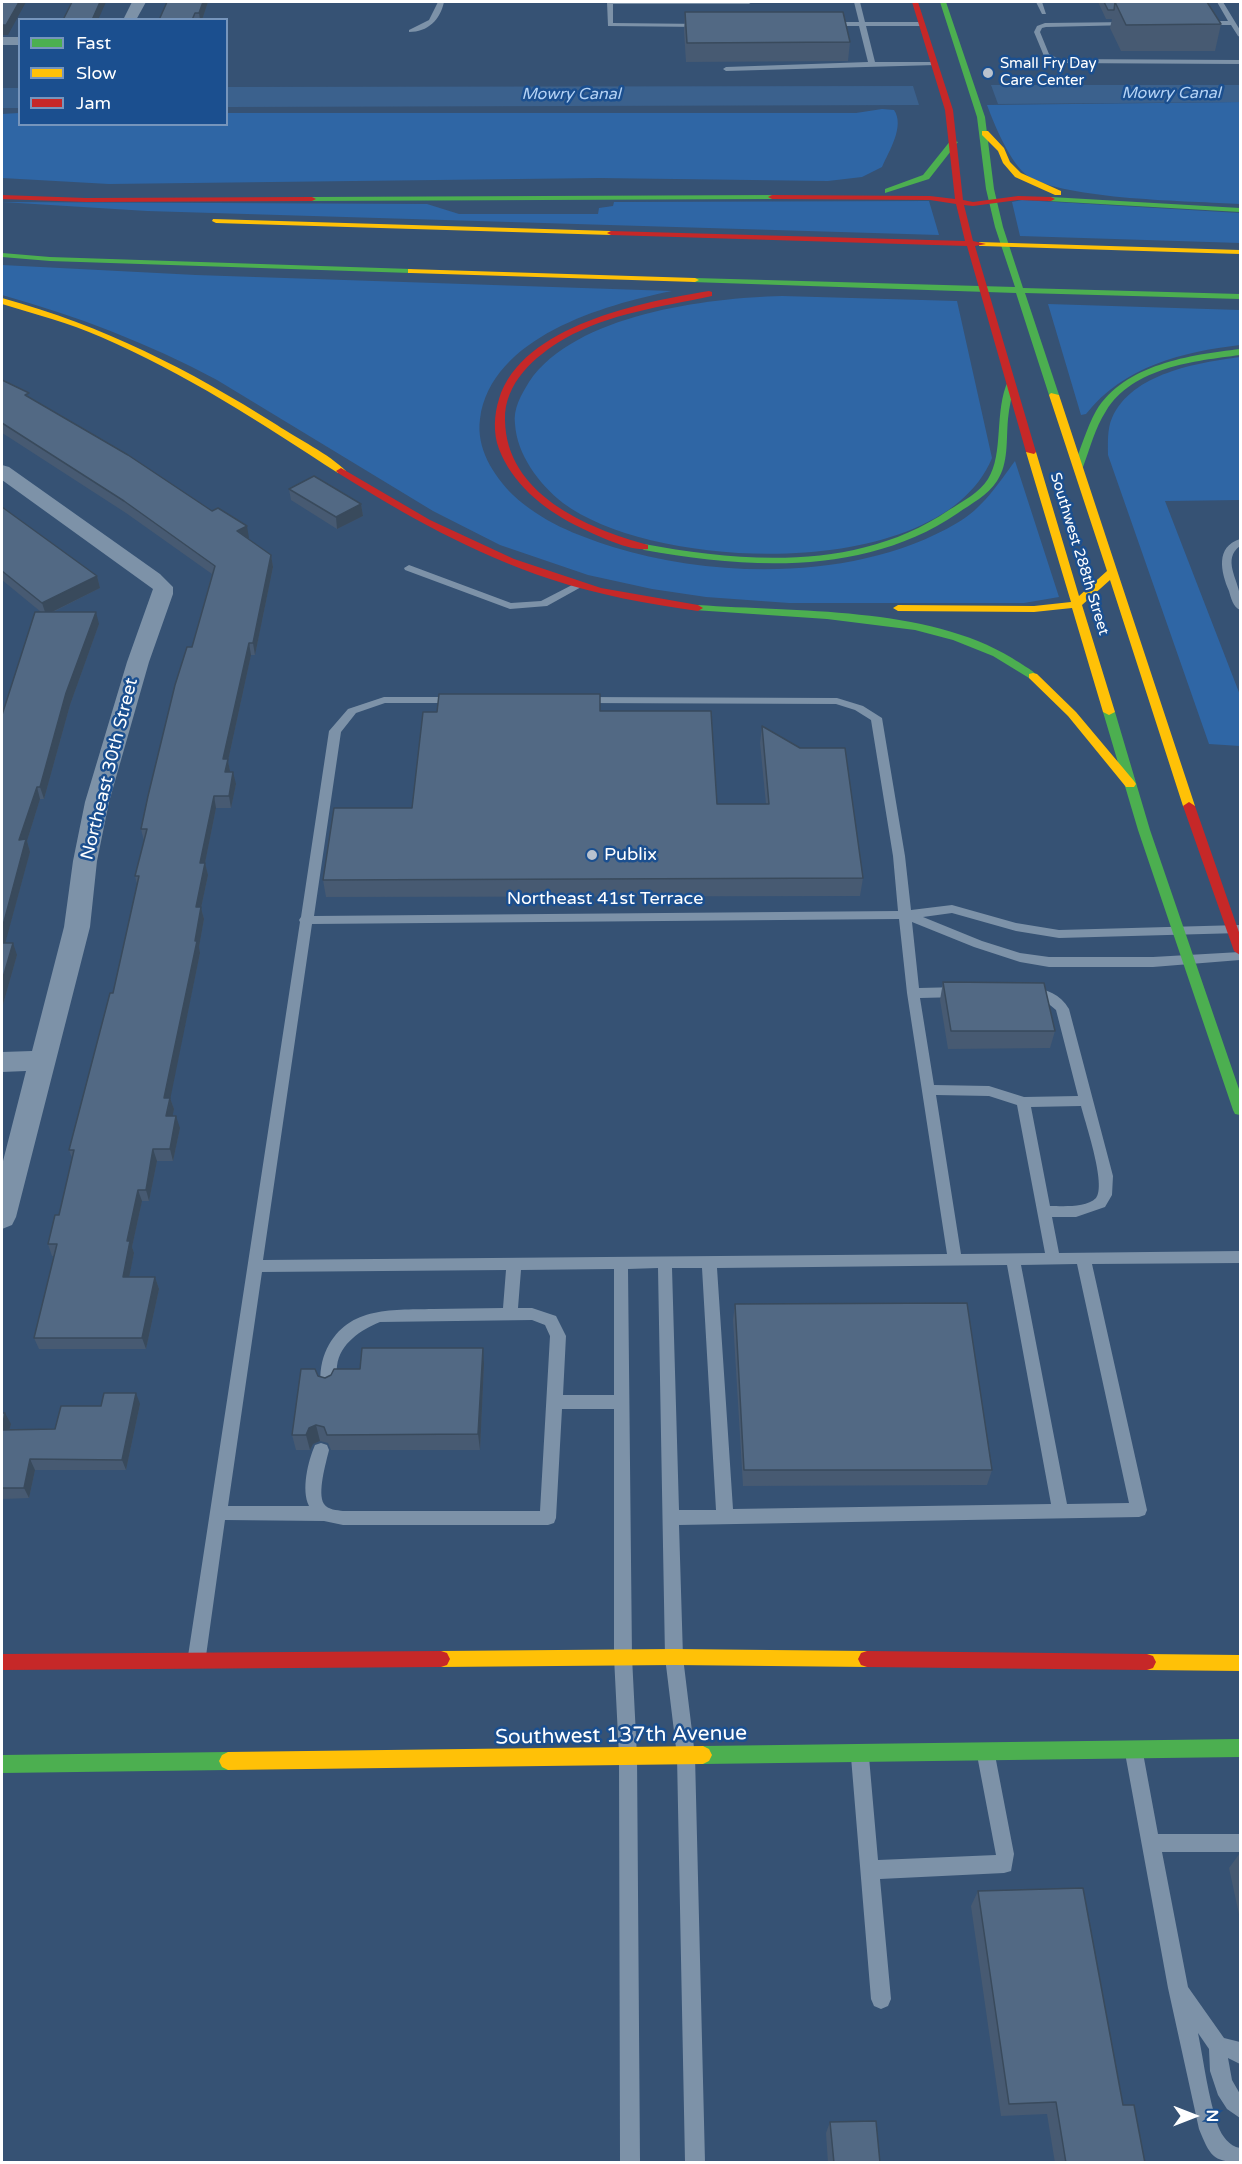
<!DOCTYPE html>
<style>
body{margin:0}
#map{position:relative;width:1242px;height:2164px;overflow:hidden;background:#365274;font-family:"Varela Round",sans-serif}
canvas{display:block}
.frame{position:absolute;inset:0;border:3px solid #fff;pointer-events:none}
.legend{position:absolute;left:18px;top:18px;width:210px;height:108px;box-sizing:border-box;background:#1b4f8f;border:2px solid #7695bc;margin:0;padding:8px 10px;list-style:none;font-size:18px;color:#fff}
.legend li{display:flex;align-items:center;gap:12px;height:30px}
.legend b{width:30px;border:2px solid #7695bc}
.north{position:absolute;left:1164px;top:2086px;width:60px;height:60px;-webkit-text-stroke:4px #1b4f8f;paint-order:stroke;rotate:90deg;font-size:16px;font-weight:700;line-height:24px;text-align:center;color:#fff}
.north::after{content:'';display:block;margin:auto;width:21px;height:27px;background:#fff;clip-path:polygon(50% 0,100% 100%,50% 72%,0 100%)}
</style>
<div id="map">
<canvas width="1242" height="2164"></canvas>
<div class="frame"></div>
<ul class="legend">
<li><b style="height:8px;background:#4caf50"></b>Fast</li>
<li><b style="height:8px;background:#ffc107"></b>Slow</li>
<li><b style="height:8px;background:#c62828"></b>Jam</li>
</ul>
<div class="north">N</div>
</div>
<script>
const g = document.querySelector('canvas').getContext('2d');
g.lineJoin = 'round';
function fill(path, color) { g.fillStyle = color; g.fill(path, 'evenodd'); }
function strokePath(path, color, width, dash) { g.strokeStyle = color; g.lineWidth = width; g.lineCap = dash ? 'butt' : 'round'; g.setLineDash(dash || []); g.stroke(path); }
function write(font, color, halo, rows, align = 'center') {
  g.font = font + ' "Varela Round",sans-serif'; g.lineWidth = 5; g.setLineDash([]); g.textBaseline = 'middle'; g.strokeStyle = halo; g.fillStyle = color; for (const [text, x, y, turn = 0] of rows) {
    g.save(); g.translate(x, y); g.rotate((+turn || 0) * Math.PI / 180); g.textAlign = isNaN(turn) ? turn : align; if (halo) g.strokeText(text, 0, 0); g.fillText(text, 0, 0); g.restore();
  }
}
fill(new Path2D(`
 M1240,102V204C1192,201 1065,200 1028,176C1011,165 994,124 987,105Z
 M882,109L894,110C905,126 889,151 882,167L862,177L828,181L599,178L109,184L2,178V114L19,113L20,124H226L227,113H856Z
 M1022,200L1240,213V243L1020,236L1012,202Z
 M929,201L939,235L147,211L2,202L427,204L459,214H598L599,208L613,206L614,202Z
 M2,265L196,275L672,291C603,305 491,337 480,419C476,448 493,475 513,495C542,522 576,535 613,547C718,579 859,581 957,523C982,509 998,484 1015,461L1059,597L1024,603H789L706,597L652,589L588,575L500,545L433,511L217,380C148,343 77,316 2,295Z
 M782,296L957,301L992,458C941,583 655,572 563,503C539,484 517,455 515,424C513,409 521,395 529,382C575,314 707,298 782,296Z
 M1048,304L1240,310V345C1182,352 1124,366 1086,414L1081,415Z
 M1240,357V500L1165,501L1240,695V746L1209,744L1108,455C1108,444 1107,429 1112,418C1132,373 1197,363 1240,357Z`), '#2f66a5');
fill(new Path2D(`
 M991,85H1240V102L998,104Z
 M913,86L919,105L226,107L227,87Z
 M2,88H19V108H2Z`), '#3b618d');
fill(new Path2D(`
 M438,2H444C440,20 428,32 409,32V30L429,20Z
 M607,2H752L749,4H613V23L703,24L701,27L608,26Z
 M854,2H860L865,22H922L925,24L922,26H866L875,62H934L936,65L726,71L723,69L726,67L868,62L859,26H828L825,24L828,22H859Z
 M1036,2H1042L1046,14H1042Z
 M1217,2H1223L1240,30V37L1238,36L1231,25H1202L1199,23L1202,21H1228Z
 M1129,22L1131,25L1046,27L1042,28L1040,32L1049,54L1059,59L1240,60V64L1058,63L1044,56L1034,32L1037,26L1045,23Z
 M1240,539V546C1222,559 1238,579 1240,596C1241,600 1240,606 1240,610C1233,607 1231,598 1229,591C1221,572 1215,547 1240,539Z
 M409,565L511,603L541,601L574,584L578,583L583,586L547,606L510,609L405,570L404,568Z
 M384,697H455L461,700L455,703H385L356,713L341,732L314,916L898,911L893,856L871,720L855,710L836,704L582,703L576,700L582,697L837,698L863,706L882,718L905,856L911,910L952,905L1016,923L1059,930L1240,925V933L1059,938L1016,931L952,913L923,917L982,941L1020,953L1049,957H1153L1240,952V960L1153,967H1049L1020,962L974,947L912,922L919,988L960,987L966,992L960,997L920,998L934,1085L989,1086L1024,1097L1078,1096L1056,1010L1044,1000L1025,995L1024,992L1030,987C1047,989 1060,994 1069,1009L1113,1176L1112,1195L1105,1207L1076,1217H1052L1059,1253L1240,1251V1263L1092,1264L1147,1510L1145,1515L1139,1517L679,1525L683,1657L695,1756L705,2162H685L677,1756L665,1657L658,1268L628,1269L632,1657L637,1756L640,2162H620L619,1756L614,1657V1409H562L556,1518L554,1523L548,1525H343L324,1521L225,1520L206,1656L203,1662L197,1664L191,1662L188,1656L300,922L299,920L301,917L329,731L348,709ZM899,919L907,993L947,1254L263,1260L312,924ZM936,1095L989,1096L1017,1105L1045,1253L961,1254ZM1081,1106C1085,1122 1107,1186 1096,1198C1086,1208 1063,1206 1050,1206L1031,1107ZM1077,1264L1129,1503L1067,1504L1021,1265ZM1007,1265L1051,1504L733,1509L717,1268ZM672,1268H702L716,1510H679ZM614,1269V1395H563L566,1336L556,1316L532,1308H518L521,1270ZM506,1270L503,1308C480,1308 456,1309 433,1309C390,1310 345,1306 325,1353C321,1363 318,1380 323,1390L328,1392L333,1390C337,1382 336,1374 337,1366C340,1343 361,1330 380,1322L532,1320L545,1325L550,1336L540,1511H343C337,1510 328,1510 324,1504C317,1493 326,1463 329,1450L327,1445L321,1443L315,1445C308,1461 301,1490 309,1506H228L262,1272Z
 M1134,1744L1140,1747L1143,1753L1158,1834H1240V1852H1162L1188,1987L1224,2038L1240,2042V2064L1228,2058L1232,2080L1240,2094V2118L1227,2109L1218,2095L1210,2071L1209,2049L1198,2033C1204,2063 1208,2097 1218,2126C1222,2136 1229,2146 1240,2148V2162C1212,2162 1210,2155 1199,2129L1168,1988L1125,1753L1128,1747Z
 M986,1746L992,1749L995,1755L1014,1854L1011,1871L1004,1873L880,1879L891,1999L888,2006L881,2009L874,2006L871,1999L851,1757L854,1751L860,1748L866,1751L869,1757L878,1860L996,1855L977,1755L980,1749Z`), '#7d92a8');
fill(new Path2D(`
 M132,2H146L136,20H123Z
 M2,37H20V45H2Z
 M2,465L9,467L160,574L173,587V594L149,662L109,802L97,861L90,927L16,1217L12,1225L2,1229V1165L26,1071L2,1072V1052L32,1051L64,927L73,861L85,802L127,662L153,589L2,480Z`), '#7d92a8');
fill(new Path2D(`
 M940,2H946L985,117L994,189L1003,227L1023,288L1240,294V299L1025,293L1059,395L1054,398L1049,395L1016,293L692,282V278H695L1015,287L995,227L986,189L977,117Z
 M951,140L958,142L929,179L885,193V189L923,175Z
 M772,195H775V199L312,201L308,199L312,197Z
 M1051,197L1240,208V212L1048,201V197Z
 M2,253L50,257L411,269L415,271L411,273L50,261L2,257Z
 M1240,349V355C1195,361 1133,367 1106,411C1095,428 1090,448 1083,467L1075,469L1073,467C1081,449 1086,429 1096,411C1125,364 1190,355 1240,349Z
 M1008,381L1015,383C1012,395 1009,407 1008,419C1006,440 1009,463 997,481C988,495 971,504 958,513C866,576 749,569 644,550L639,547L644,544C745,563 860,571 949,510C962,502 980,492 988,479C1004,454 994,411 1008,381Z
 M698,605C795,612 927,606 1012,658C1021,664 1031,669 1038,676L1033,679L1029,678L993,656L953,640L915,630L827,619L694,610L693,608Z
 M1109,709L1115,712L1150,830L1240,1092V1115L1235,1114L1233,1110L1138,830L1103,712Z
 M1240,1739V1757L703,1764L697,1761L694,1755L697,1749L703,1746Z
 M228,1752L234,1755L237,1761L234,1767L228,1770L2,1773V1755Z`), '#4caf50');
fill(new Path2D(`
 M982,131H988L1004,148L1010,162L1021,173L1061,191V195H1055L1015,177L1003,163L998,151L982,135Z
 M213,219L611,231L615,233L611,235L216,223L212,221Z
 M979,242L1240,250V254L982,246H979Z
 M408,269L695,278L699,280L695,282L411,273H408Z
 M2,298C104,326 188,369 277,425C298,439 329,454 346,471L338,473C261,423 185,373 101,337C69,323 35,314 2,304Z
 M1051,393L1059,395L1195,806L1193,809H1185L1183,806L1110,580L1082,605L1115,712L1109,715L1103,712L1072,608L1034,612L898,611L893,608L898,605L1034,606L1071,602L1026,452L1031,449L1036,452L1079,596L1107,571L1049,395Z
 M1033,673L1037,674L1076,712L1134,781L1136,784L1134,787H1126L1068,716L1029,678V674Z
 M674,1649L867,1651L873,1653L876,1659L873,1665L867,1667L674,1665L441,1667L435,1665L432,1659L435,1653L441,1651Z
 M1147,1654L1240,1655V1671L1147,1670L1141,1668L1138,1662L1141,1656Z
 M703,1746L709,1749L712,1755L709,1761L703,1764L228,1770L222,1767L219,1761L222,1755L228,1752Z`), '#ffc107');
fill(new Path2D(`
 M912,2H918L953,110L963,200L973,202L1018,196L1051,197L1055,199L1051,201L1018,200L973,206L964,205L973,241L986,244L975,246L1036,452L1034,454L1026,452L967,246L611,235L607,233L611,231L965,241L956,204L930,200L772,199L768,197L772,195L930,196L955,199L945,110Z
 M2,195L86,198L312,197L316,199L312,201L86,202L2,199Z
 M709,291L712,292V296C661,307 610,313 564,339C535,356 504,383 505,420C506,494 586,528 648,545V549C629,552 592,533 575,525C542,508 512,483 499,449C493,433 494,415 499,399C522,325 642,302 709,291Z
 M341,468L430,520L514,559L601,588L698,605L703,608L698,611C648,604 598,595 550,579C474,554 405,515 338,473L336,471Z
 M1189,802L1195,806L1240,935V955L1234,951L1183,806Z
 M441,1651L447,1653L450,1659L447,1665L441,1667L2,1670V1654Z
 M867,1651L1147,1654L1153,1656L1156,1662L1153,1668L1147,1670L867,1667L861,1665L858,1659L861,1653Z`), '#c62828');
fill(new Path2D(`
 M208,2L202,20H159Z
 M1098,2H1207L1221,24L1215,51H1121L1110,28L1112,19H1106Z
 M685,12L850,42L848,61L686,62L684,31Z
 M2,380L249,538L248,539L271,555L273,567L255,655H251L228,761L230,772L236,784L231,808H216L205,863L208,875L201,908L204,919L199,947L200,953L170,1098L174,1109L172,1116L180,1128L173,1161H157L149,1201H142L132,1247L134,1253L129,1277H155L159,1289L146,1349H39L34,1338L55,1256H52L48,1244L59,1215L72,1158L69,1150L113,993L137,884L135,876L144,841L141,829L212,574L126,513L7,436L2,433Z
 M289,489L361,504L363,516L337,529L291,500Z
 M2,507L97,576L100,588L53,612L99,624L70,705L44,799H40L27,841L30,852L5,943L17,955L2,1008V715L41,612L2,580Z
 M600,711L717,804H766L760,743L762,726L863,878L860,896L326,897L323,880L412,808Z
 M943,982L1055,1031L1050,1048L948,1049L940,1000Z
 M735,1304L992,1470L987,1485L743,1486L733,1320Z
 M484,1364L480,1450H331L328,1443L320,1441L313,1444L310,1450H296L292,1435L318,1376L325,1378L360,1369Z
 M140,1404L126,1470H35L29,1498L2,1499V1413L11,1424L9,1430L55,1429L101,1406Z
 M1240,1853V1919L1229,1868Z
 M978,1891L1123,2105L1145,2163H1055L1047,2114L1001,2116L971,1906Z
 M830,2122L880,2163H828L826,2133Z`), '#475a72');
fill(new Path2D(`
 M19,2H26L8,35H2V25Z
 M100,2H106L98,20H92Z
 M203,2H208L202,20H200L199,13Z
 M361,504L363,516L337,529L336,517Z
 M247,526L249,538L239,543L237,531Z
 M271,555L273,567L255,655L253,643Z
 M97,576L100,588L46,615L42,603Z
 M96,612L99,624L70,705L44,799L40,787L66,693Z
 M249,643L251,655L228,761L230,771L228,784L223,759Z
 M233,772L236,784L231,808L229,796Z
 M37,787L40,799L27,841L30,852L2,955V929L19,840Z
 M214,796L216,808L205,863L208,875L201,908L204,919L199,947L200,953L168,1110L164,1098L195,941L196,907L200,863Z
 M13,943L17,955L2,1008V981Z
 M170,1098L174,1109L170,1128L166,1116Z
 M176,1116L180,1128L173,1161L170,1149Z
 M153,1149L157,1161L149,1201L146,1190Z
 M138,1190L142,1201L132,1247L134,1253L127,1288L123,1277L127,1241Z
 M155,1277L159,1289L146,1349L142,1338Z
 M483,1348L484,1364L480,1450L478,1434Z
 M136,1393L140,1404L126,1470L122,1460Z
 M5,1413L11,1424L6,1441L2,1431Z
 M316,1425L320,1441L313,1444L310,1450L306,1435L309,1428Z
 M30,1459L35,1470L29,1498L24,1488Z`), '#394a5c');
const building = new Path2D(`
 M2,2H19L6,25H2Z
 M72,2H100L92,20H63Z
 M167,2H203L199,13H195L192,20H159Z
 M1104,2H1195H1115L1114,10H1108Z
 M1115,2H1207L1221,24L1126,25Z
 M685,12H843L850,42L687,43Z
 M2,380L29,393L25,395L128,455L212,511L218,508L247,526L237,531L271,555L253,643H249L223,759H228L225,772H233L229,796H214L200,863H205L196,907H201L195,941H197L164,1098H170L166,1116H176L170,1149H153L146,1190H138L127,1241H130L123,1277H155L142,1338H34L57,1244H48L55,1215H59L74,1150H69L110,993H113L139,876H135L147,829H141L148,796L175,685L187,647H192L215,566L124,501L2,423Z
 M314,476L361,504L336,517L289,489Z
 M2,507L97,576L42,603L2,571Z
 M35,612H96L66,693L40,787H37L19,840L26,839L2,929V715Z
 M439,694H600V711H711L717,804H769L762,726L800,748H845L863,878L323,880L334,808H412L423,712H437Z
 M2,943H13L2,981Z
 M943,982L1044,983L1055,1031H951Z
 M967,1303L992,1470H744L735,1304Z
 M362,1348H483L478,1434L327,1435L324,1427L316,1425L309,1428L306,1435H292L301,1369H315L318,1376L325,1378L331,1375L334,1369H360Z
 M104,1393H136L122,1460L30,1459L24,1488H2V1430L55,1429L61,1406H101Z
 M2,1413H5L2,1428Z
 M1083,1888L1123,2105H1134L1145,2163H1066L1056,2102L1009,2104L978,1891Z
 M876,2121L880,2163H834L830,2122Z`);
fill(building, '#526984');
strokePath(building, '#394a5c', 1.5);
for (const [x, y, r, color] of [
 [988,73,6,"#b9c2ce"],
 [592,855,6,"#b9c2ce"]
]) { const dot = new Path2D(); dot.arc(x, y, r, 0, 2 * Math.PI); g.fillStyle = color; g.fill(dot); strokePath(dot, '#1b4f8f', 2); }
write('15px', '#fff', '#1b4f8f', [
 ["Small Fry Day",1000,64],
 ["Care Center",1000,81]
], 'left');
write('15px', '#fff', '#1b4f8f', [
 ["Southwest 288th Street",1079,554,73]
]);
write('italic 16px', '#b5d3f5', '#1b4f8f', [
 ["Mowry Canal",1171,94],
 ["Mowry Canal",571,95]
]);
write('18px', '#fff', '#1b4f8f', [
 ["Northeast 30th Street",110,769,-76],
 ["Northeast 41st Terrace",605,899]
]);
write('18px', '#fff', '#1b4f8f', [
 ["Publix",604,855]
], 'left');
write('21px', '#fff', '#1b4f8f', [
 ["Southwest 137th Avenue",621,1736,-1]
]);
</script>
